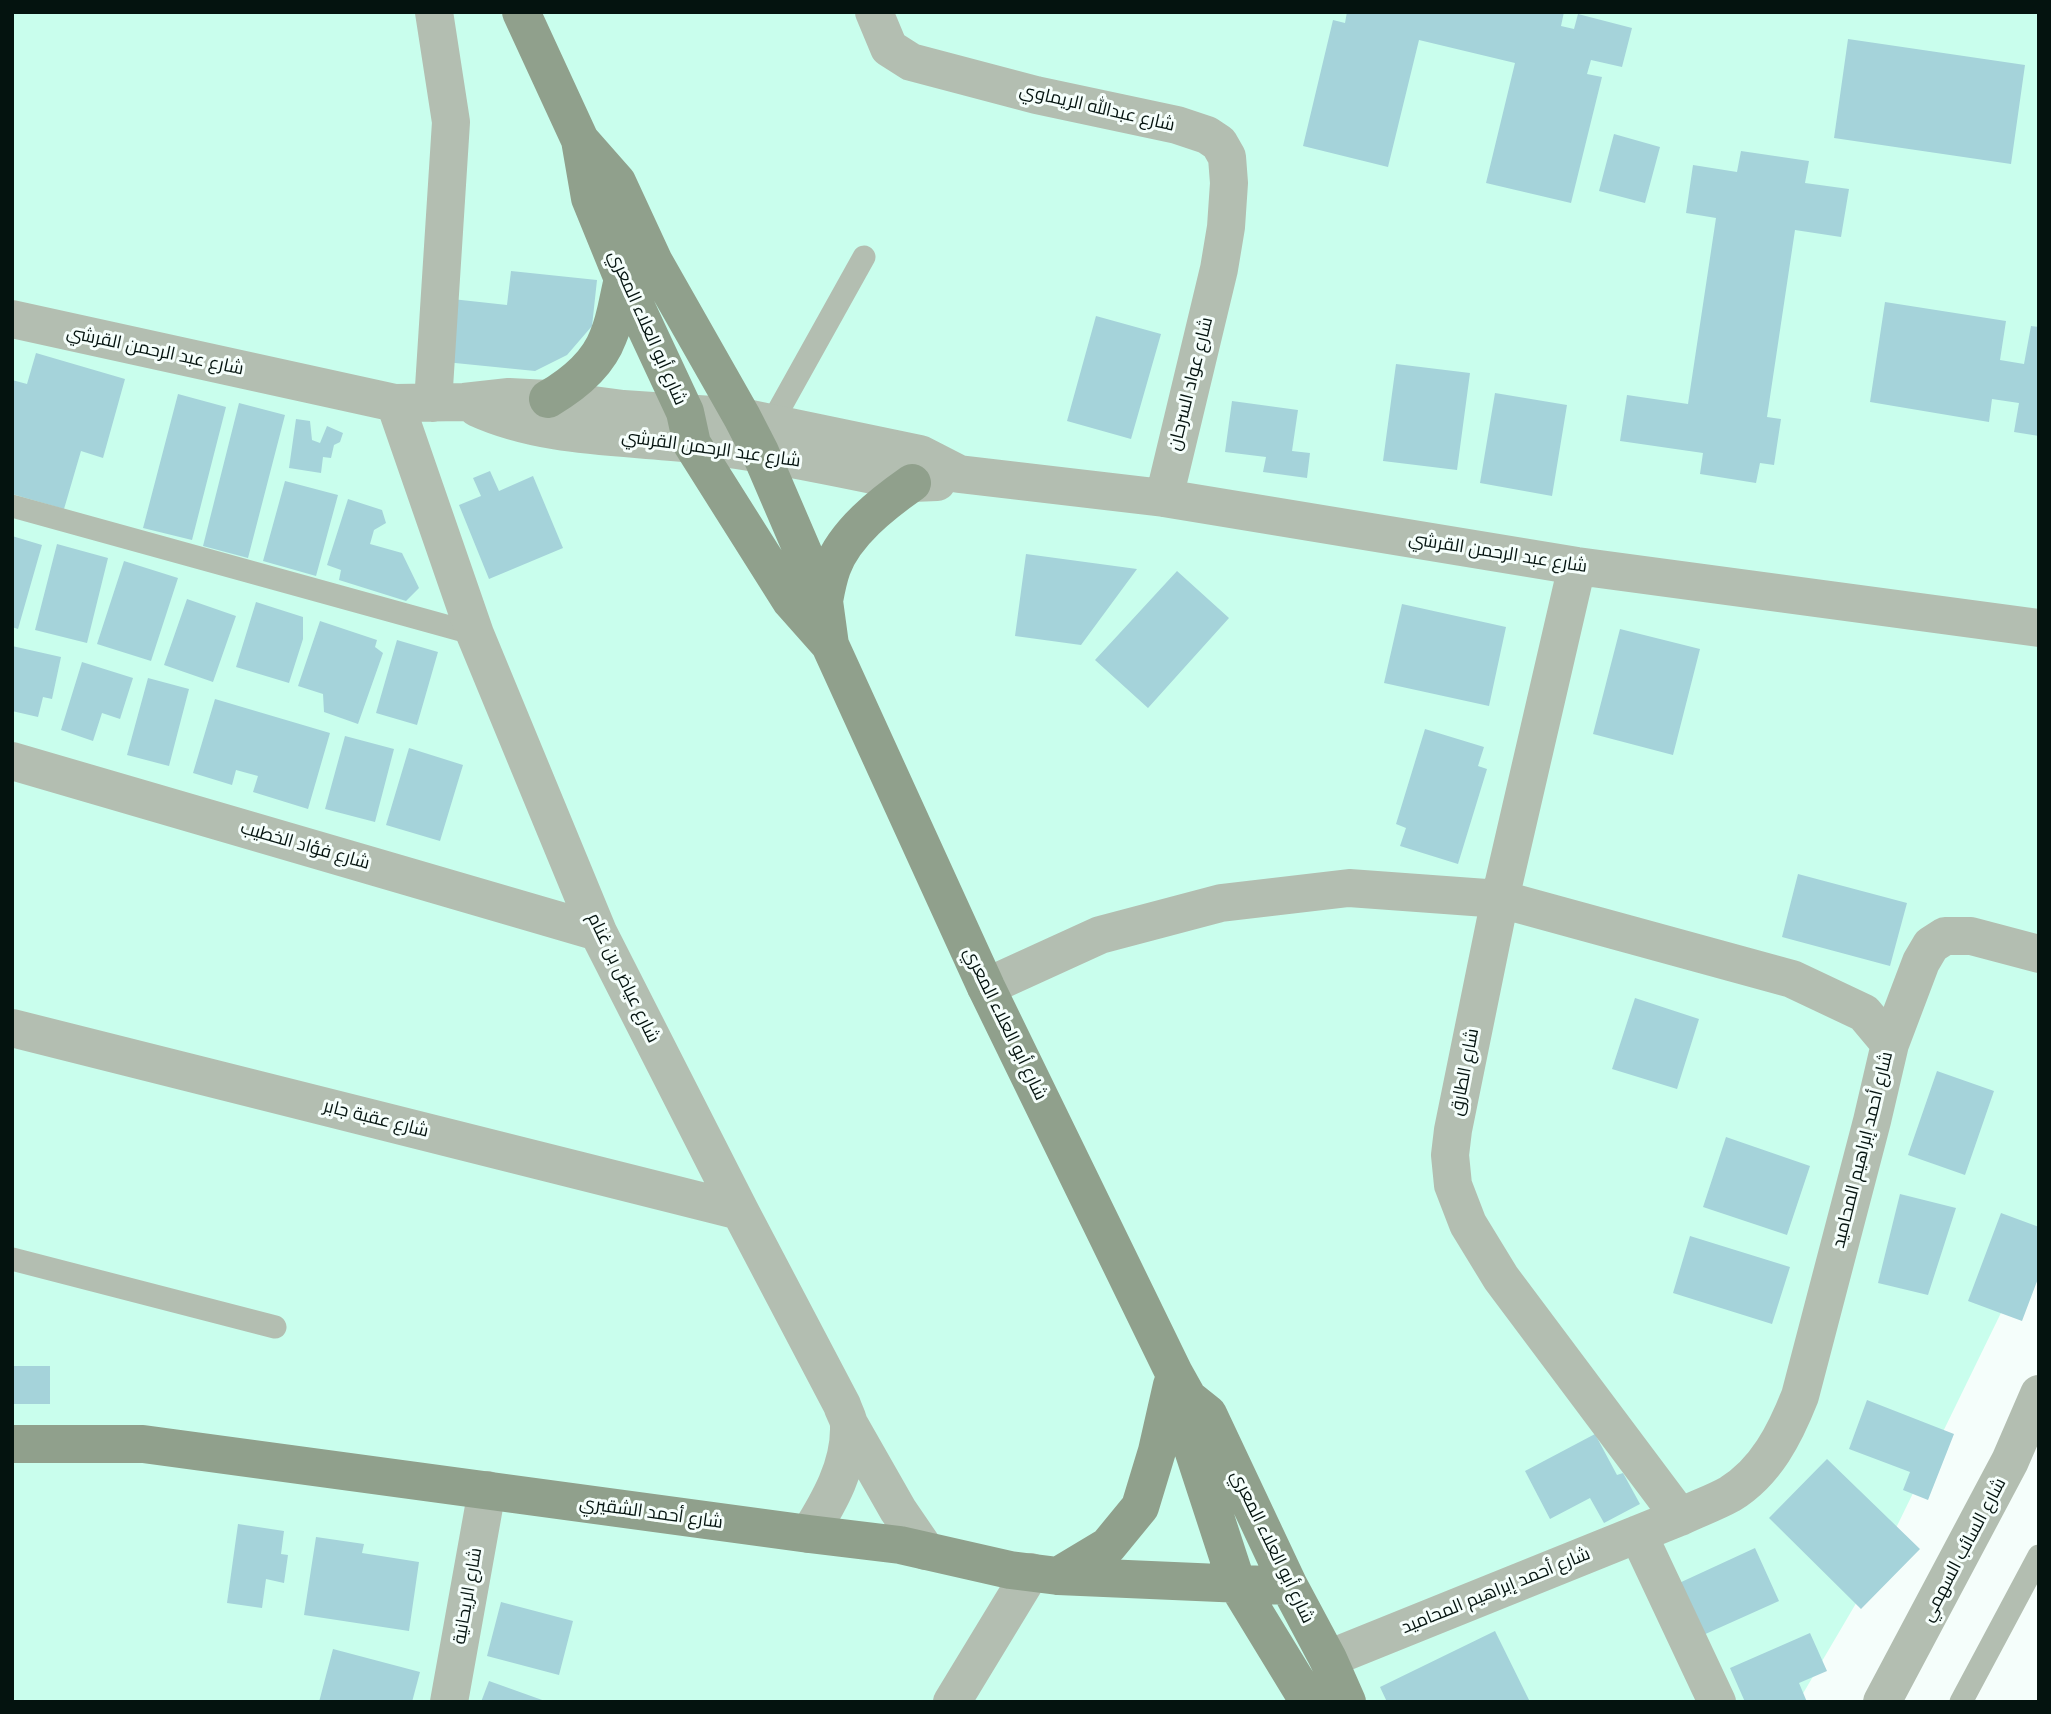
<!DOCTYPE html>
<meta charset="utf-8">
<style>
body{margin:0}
#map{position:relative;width:2051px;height:1714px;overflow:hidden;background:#f5fefb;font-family:"Fira Sans",sans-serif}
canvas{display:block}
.frame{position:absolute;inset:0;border:14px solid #04130f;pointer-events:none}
</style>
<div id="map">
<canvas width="2051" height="1714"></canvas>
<div class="frame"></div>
</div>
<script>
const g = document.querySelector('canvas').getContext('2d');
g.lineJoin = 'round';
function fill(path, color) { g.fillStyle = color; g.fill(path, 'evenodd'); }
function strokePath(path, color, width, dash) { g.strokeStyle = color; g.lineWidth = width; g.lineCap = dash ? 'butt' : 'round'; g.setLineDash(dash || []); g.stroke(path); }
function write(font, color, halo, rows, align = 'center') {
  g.font = font + ' "Fira Sans",Cairo,sans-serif'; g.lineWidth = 6; g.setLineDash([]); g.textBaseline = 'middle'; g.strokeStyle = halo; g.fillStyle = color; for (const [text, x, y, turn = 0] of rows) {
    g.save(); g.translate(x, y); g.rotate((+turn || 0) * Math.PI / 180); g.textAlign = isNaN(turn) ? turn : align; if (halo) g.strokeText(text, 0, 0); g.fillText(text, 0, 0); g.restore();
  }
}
fill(new Path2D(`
 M12,12H2039V1235L1875,1571L1798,1702H12Z`), '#c9feed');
fill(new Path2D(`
 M1347,12H1564L1561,26L1574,29L1578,14L1632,28L1622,67L1591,60L1587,74L1602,77L1571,203L1486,183L1515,63L1419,40L1388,167L1303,146L1333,20L1345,23Z
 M1848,39L2025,65L2011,164L1834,138Z
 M1614,134L1660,147L1645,203L1599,191Z
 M1741,151L1809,161L1805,183L1849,189L1841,237L1795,230L1767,417L1781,419L1774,465L1760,463L1756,483L1700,474L1703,453L1620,441L1627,395L1688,404L1716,218L1686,213L1693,165L1737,172Z
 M511,271L597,280L592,326L567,355L535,371L445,362L452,299L507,305Z
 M1885,302L2006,321L2000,360L2024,364L2031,326L2039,327V436L2014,432L2019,403L1992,399L1989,422L1870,402Z
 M1096,316L1161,334L1131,439L1067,421Z
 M36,353L125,379L103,458L81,451L64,509L12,494V380L27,384Z
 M1396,364L1470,373L1457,470L1383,461Z
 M1495,393L1567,405L1552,496L1480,483Z
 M178,394L226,407L192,540L143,528Z
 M1232,401L1298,410L1292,451L1310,453L1307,478L1263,472L1266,457L1225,452Z
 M239,403L285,415L248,558L203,546Z
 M296,419L310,421L312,440L320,443L327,426L343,433L340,442L334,445L331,458L323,457L321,473L289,468Z
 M490,471L499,491L533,476L563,548L489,579L459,505L481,496L473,478Z
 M285,481L338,495L316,576L263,561Z
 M348,499L382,510L386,523L374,530L370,544L402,553L419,588L406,601L339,580L341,570L327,565Z
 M12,536L42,545L18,629L12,627Z
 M57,544L108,558L87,643L35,630Z
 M1026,554L1137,569L1081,645L1015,636Z
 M124,561L178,578L151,661L97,644Z
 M1177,571L1229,618L1148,708L1095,660Z
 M187,599L236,616L213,682L164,665Z
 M256,602L303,617V639L289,683L236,667Z
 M1402,604L1506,627L1489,706L1384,683Z
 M320,621L377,640L375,647L383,653L358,724L324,712L323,694L298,686Z
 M1620,629L1700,649L1673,755L1593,734Z
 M397,640L438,652L417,725L376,713Z
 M12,646L61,657L52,699L43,697L38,717L12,711Z
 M82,662L133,678L120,719L102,713L93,741L61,730Z
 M148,678L189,689L169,766L127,755Z
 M215,699L330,733L308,809L253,792L258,776L236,770L232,785L193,773Z
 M1425,729L1484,747L1478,766L1487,769L1458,864L1400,846L1406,828L1396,824Z
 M345,736L394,749L375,822L325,809Z
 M409,748L463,765L440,841L386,825Z
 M1798,874L1907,903L1890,966L1782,937Z
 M1635,998L1699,1019L1677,1089L1612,1069Z
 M1937,1071L1994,1091L1965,1175L1908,1155Z
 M1726,1137L1810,1166L1787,1235L1703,1207Z
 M1900,1194L1956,1208L1928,1295L1878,1283Z
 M2001,1213L2039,1227V1276L2022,1321L1968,1301Z
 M1690,1236L1790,1267L1772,1324L1673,1293Z
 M12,1366H50V1404H12Z
 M1867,1400L1954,1434L1928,1500L1903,1490L1910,1472L1849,1449Z
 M1595,1434L1617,1475L1623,1473L1640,1504L1604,1523L1590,1498L1550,1519L1525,1471Z
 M1827,1459L1920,1549L1861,1609L1769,1518Z
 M238,1524L284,1531L281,1554L288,1555L284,1583L266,1579L262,1608L227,1603Z
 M316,1537L364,1544L362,1553L419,1562L409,1631L304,1615Z
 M1755,1548L1779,1601L1701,1636L1677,1584Z
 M501,1602L573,1621L559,1675L487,1656Z
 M1495,1631L1530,1702H1387L1380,1687Z
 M1810,1633L1827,1671L1799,1683L1807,1702H1745L1730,1668Z
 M333,1649L420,1672L412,1702H319Z
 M489,1681L545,1701V1702H481Z`), '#a5d3da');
strokePath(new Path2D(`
 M771,424L864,257
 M12,506L475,634
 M12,1259L275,1327
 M1961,1702L2039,1556`), '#b3beb1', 23);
strokePath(new Path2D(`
 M874,12L889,48L911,62L1036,95L1177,125L1207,135L1219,143L1227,157L1229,183L1226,227L1219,269L1164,498
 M12,319L395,403L464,402L509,397L548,399L623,409L742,417L920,454L959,474L1164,498L1577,566L2039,628
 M395,403L475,634L598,932L740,1211L842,1405C844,1412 849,1419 849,1426C850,1466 829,1502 809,1534
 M433,403L451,122L434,12
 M477,408C543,438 620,436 691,444C766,452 838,468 912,483L937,482
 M1577,566L1500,899L1453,1130L1450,1155L1453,1185L1468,1224L1501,1278L1680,1517
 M12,761L598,932
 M986,987L1100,935L1221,903L1349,888L1500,899L1792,979L1864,1013L1890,1044
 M12,1028L740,1211
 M849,1424L898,1510L926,1551
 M1638,1534L1717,1702
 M1328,1659L1680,1517C1696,1509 1714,1503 1730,1494C1766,1472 1785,1434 1800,1396L1872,1121L1890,1044L1921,962L1931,945L1945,936H1971L2039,954
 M449,1702L487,1490
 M952,1702L1031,1572
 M1882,1702L2010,1461L2039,1394`), '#b3beb1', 38);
strokePath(new Path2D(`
 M521,12L580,140L617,182L654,262L742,417L760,452L824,601L830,645L986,987L1174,1373L1188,1398L1208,1414L1289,1586L1328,1659L1347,1702
 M580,140L590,198L623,279L685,412L692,444L791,601L830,645
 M548,399C572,385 598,364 608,337C616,319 618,298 623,279
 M824,601C826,590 828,579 832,568C845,533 882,504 912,483
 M1188,1398L1185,1425L1237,1584L1309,1702
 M12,1444H143L809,1534L900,1545L1010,1570L1058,1576L1289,1586
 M1058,1576L1108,1546L1140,1507L1157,1451L1172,1385`), '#90a08c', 38);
write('18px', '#04130f', '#f5fefb', [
 ["شارع عبدالله الريماوي",1097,108,13],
 ["شارع أبو العلاء المعري",647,328,66],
 ["شارع عبد الرحمن القرشي",155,351,12],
 ["شارع عواد السرحان",1191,384,-76],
 ["شارع عبد الرحمن القرشي",711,449,8],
 ["شارع عبد الرحمن القرشي",1498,553,9],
 ["شارع فؤاد الخطيب",305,846,16],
 ["شارع عياض بن غنام",623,978,64],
 ["شارع أبو العلاء المعري",1005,1024,64],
 ["شارع الطارق",1465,1072,-79],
 ["شارع عقبة جابر",376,1119,14],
 ["شارع أحمد إبراهيم المحاميد",1863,1150,-76],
 ["شارع أحمد الشقيري",651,1513,8],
 ["شارع أبو العلاء المعري",1272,1547,64],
 ["شارع السائب السهمي",1964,1550,-62],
 ["شارع أحمد إبراهيم المحاميد",1496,1591,-22],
 ["شارع الريحانية",468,1596,-80]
]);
</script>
